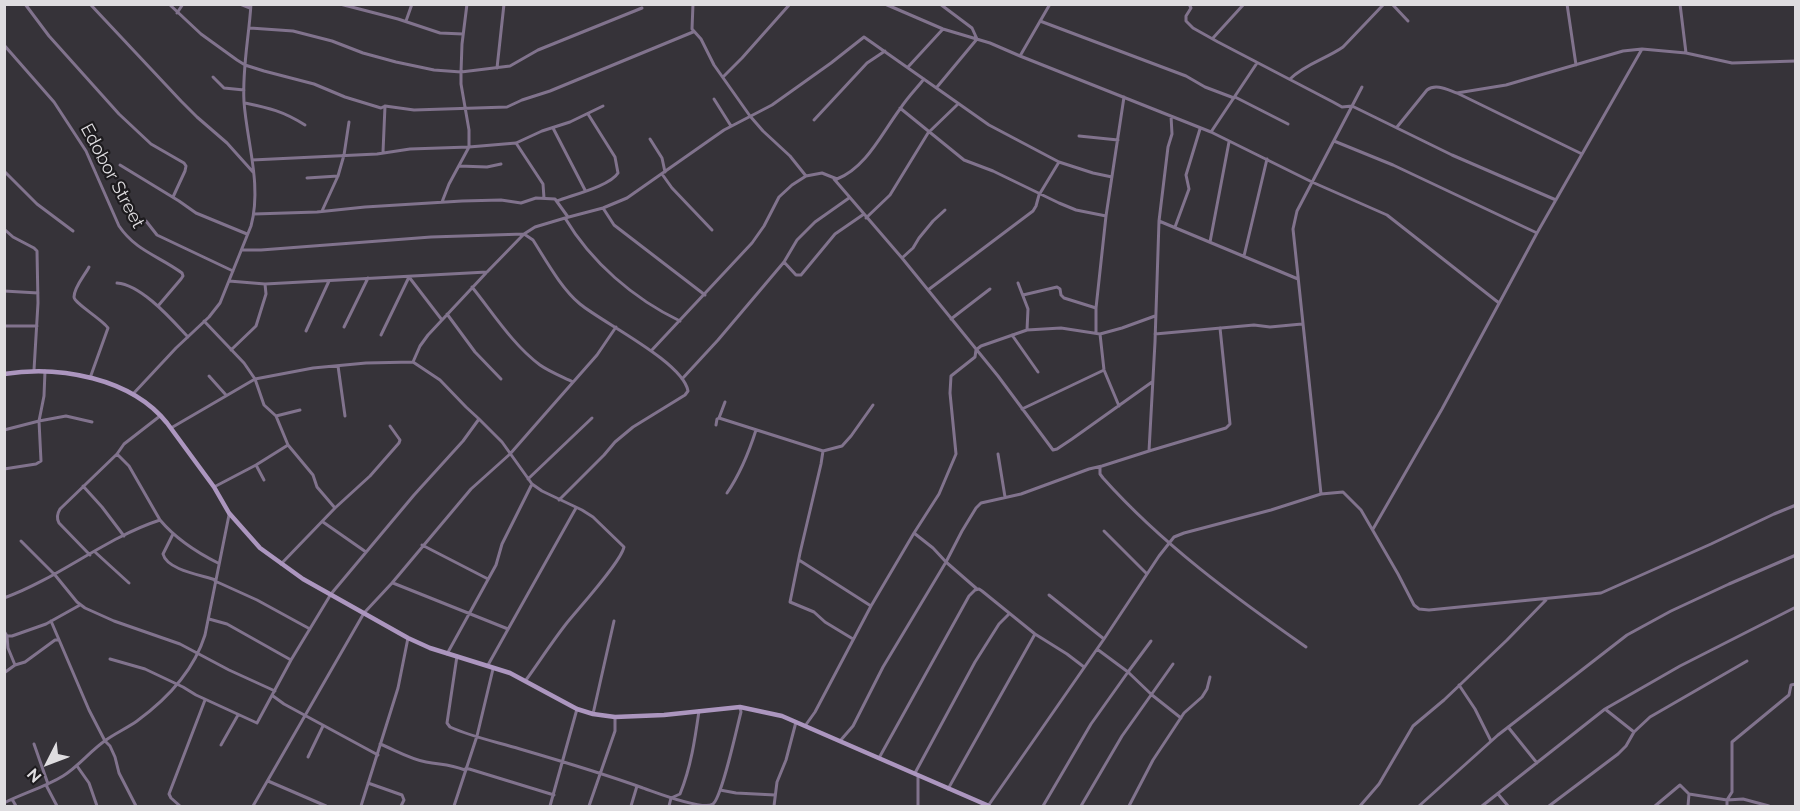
<!DOCTYPE html>
<style>
body{margin:0}
#map{position:relative;width:1800px;height:811px;overflow:hidden;background:#363339;font-family:Raleway,sans-serif}
canvas{display:block}
.frame{position:absolute;inset:0;border:6px solid #dfdde0;pointer-events:none}
.north{position:absolute;left:18px;top:733px;width:60px;height:60px;-webkit-text-stroke:4px #1d1b1e;paint-order:stroke;rotate:228deg;font-size:16px;font-weight:700;line-height:24px;text-align:center;color:#dfdde0}
.north::after{content:'';display:block;margin:auto;width:21px;height:27px;background:#dfdde0;clip-path:polygon(50% 0,100% 100%,50% 72%,0 100%)}
</style>
<div id="map">
<canvas width="1800" height="811"></canvas>
<div class="frame"></div>
<div class="north">N</div>
</div>
<script>
const g = document.querySelector('canvas').getContext('2d');
g.lineJoin = 'round';
function strokePath(path, color, width, dash) { g.strokeStyle = color; g.lineWidth = width; g.lineCap = dash ? 'butt' : 'round'; g.setLineDash(dash || []); g.stroke(path); }
function write(font, color, halo, rows, align = 'center') {
  g.font = font + ' Raleway,sans-serif'; g.lineWidth = 4.5; g.setLineDash([]); g.textBaseline = 'middle'; g.strokeStyle = halo; g.fillStyle = color; for (const [text, x, y, turn = 0] of rows) {
    g.save(); g.translate(x, y); g.rotate((+turn || 0) * Math.PI / 180); g.textAlign = isNaN(turn) ? turn : align; if (halo) g.strokeText(text, 0, 0); g.fillText(text, 0, 0); g.restore();
  }
}
strokePath(new Path2D(`
 M25,4L49,36L119,114L151,144L184,163L186,166L185,171L173,197
 M90,4L181,101L197,117L227,143L253,172
 M169,4L201,34L237,60L245,65L264,71L314,84L345,97L381,108L385,106L414,110L507,107L522,100L550,91L693,32
 M240,4L250,8
 M340,4L398,19L440,33L463,34
 M693,4L692,29L701,39L714,65L750,116L763,131L790,156L806,176
 M885,4L943,29L990,43L1020,56L1211,132L1312,182L1387,215L1499,303
 M1189,4L1191,8L1186,16V21L1193,28L1218,42L1333,102L1342,107L1352,106L1452,155L1556,200
 M1392,4L1408,21
 M1567,4L1576,65
 M1680,4L1686,53
 M177,13L183,4
 M406,21L412,4
 M1040,21L1186,76L1205,87L1234,98
 M250,28L293,31L332,41L363,53L396,62L434,70L461,72L510,66L538,50L642,8
 M1213,38L1244,4
 M4,45L54,102L86,151L119,226C136,251 159,256 182,273L183,276L181,279L158,306
 M1020,56L1050,4
 M908,67L943,29
 M497,68L504,4
 M213,77L224,88L244,90
 M723,77L742,58L790,4
 M1290,79C1305,64 1326,59 1343,47L1384,4
 M937,87L977,39L972,28L940,4
 M1457,93L1506,85L1623,51L1642,49L1686,53L1732,63L1796,61
 M1235,97L1288,124
 M714,99L731,126
 M245,103C269,108 283,111 305,125
 M900,108L964,160L993,171L1059,203L1076,210L1106,216
 M814,120L867,63L885,51
 M1397,127L1427,90C1436,83 1448,90 1457,93L1582,154
 M553,128L585,190
 M1211,132L1257,63
 M1079,136L1118,140
 M650,139L662,158L665,172
 M1334,141L1393,165L1537,233
 M516,143L543,184L544,198
 M383,152L385,106
 M252,160L377,154L410,149L469,147L516,143L542,131L570,122L603,106
 M120,165L179,201L196,213L247,234
 M459,166L487,167L501,164
 M4,171L37,204L73,231
 M662,174L672,188L712,230
 M307,178L338,176
 M834,179L902,258L998,376L1053,450L1057,449L1072,439L1152,382
 M557,201C572,195 610,186 618,173L615,157L588,114
 M442,202L449,184L469,147V130L461,84V72L462,44L467,4
 M603,208L614,225L705,295
 M322,211L338,176L344,155L349,122
 M254,214L317,212L365,207L462,201L501,200L521,203L536,198L555,199L568,217
 M565,218C591,262 634,299 680,321
 M866,218L890,195L928,133L958,104
 M146,221L157,235L233,271
 M1159,221L1298,279
 M1175,227L1189,189L1186,175L1200,129
 M4,229L13,237L34,248L37,251L38,303L34,370
 M1210,242L1229,142
 M242,250H261L431,237L524,234L533,240C547,262 561,288 580,304C603,323 683,362 688,391L685,395L633,427L615,442L604,455L559,500
 M1244,256L1267,159
 M902,258L913,248L919,238L933,221L945,210
 M784,262L796,275H801L835,234L864,214
 M89,267C85,275 74,287 74,297C74,303 103,320 108,328L90,378
 M229,281L265,284L487,272L524,234L535,227L565,218L603,208L627,198L724,130L772,105L831,63L864,37L989,125L1059,162L1093,173L1112,177
 M117,283C142,285 172,320 188,337
 M1018,283L1028,309L1027,330
 M472,287C493,313 513,345 540,365C550,372 563,377 573,382
 M928,290L1033,211L1036,206L1039,195L1059,162
 M4,291L38,293
 M1023,295L1057,287L1060,289L1061,295L1064,298L1096,308
 M447,314L475,352L501,379
 M951,319L990,289
 M204,321L244,363L255,379L264,405L276,416L288,445L256,465L214,487
 M4,326H37
 M344,327L368,278
 M306,331L329,281
 M1096,333V308L1106,216L1124,97
 M1100,334L1104,370L1119,406
 M1155,334L1254,325L1270,327L1302,324
 M381,335L409,277L442,320
 M1012,335L1038,372
 M231,350L256,326L266,294L265,284
 M651,351L752,243L764,226L779,197L792,185L806,176L822,173L837,179C866,168 882,133 900,109C907,98 916,89 924,79
 M413,362L440,380L466,407L479,419L502,442L532,484L542,491L582,510L593,517L624,547C621,562 578,609 566,624C552,642 539,662 526,680
 M338,366L345,416
 M209,376L226,395
 M682,379L718,340L784,262L797,240L815,222L849,198
 M133,394L176,348L209,317L220,303L251,226C262,185 247,143 244,102C242,69 249,37 251,4
 M725,402L719,418L823,451L821,464L800,553L790,602L814,612L825,622L853,639
 M1022,409L1104,370
 M276,416L300,410
 M716,425L717,419L719,418
 M171,428L255,379L313,368L366,363L413,362L420,346L428,335L486,273
 M4,430L39,421L44,396L45,371
 M288,445L313,475L317,487L335,508
 M823,451L842,446L851,436L873,405
 M1149,451L1226,428L1230,424L1220,328
 M117,454L129,466L160,520C176,539 196,552 218,563
 M998,454L1005,497
 M256,465L264,480
 M1100,467V474L1103,478C1162,544 1233,596 1306,647
 M4,469L36,464L41,461L39,421L66,416L92,422
 M528,479L592,418
 M83,486L102,507L124,536
 M727,493C740,474 749,452 756,430
 M1321,494L1293,229L1297,211L1362,87
 M323,522L366,552
 M1373,529L1442,409L1537,233L1642,49
 M1104,531L1147,574
 M173,534L163,554C167,570 201,575 216,580
 M21,541L55,575L77,602L85,608L114,621L180,644L229,670L275,691
 M422,545L488,579
 M95,552L129,583
 M90,555L59,523C56,518 57,514 60,509L117,454L124,444L160,416
 M799,560L871,606
 M281,564L335,508L370,476L399,443L400,440L390,426
 M215,581L257,600L310,629
 M393,583L508,629
 M977,589L946,562L933,548L914,533L939,494L956,454L950,393L951,376L975,357L976,350L981,346L1027,330L1061,328L1100,334L1122,328L1155,316
 M1049,595L1104,639
 M4,598C59,578 105,538 160,520
 M209,619L227,624L291,660
 M51,621L89,710L105,741L110,746L115,757L119,773L136,806
 M4,631L7,636H12L46,624L80,605
 M7,636L8,648L15,665
 M1097,649L1128,672L1151,641
 M447,654L496,565L502,544L532,484
 M457,656L447,723L450,727C472,737 497,742 520,749C561,761 602,773 643,788C655,792 703,811 713,804C722,797 737,727 741,712L740,707
 M110,659L145,669L183,687L196,695L257,723L291,660L331,594L414,495L463,441L479,419
 M488,665L576,508
 M4,673L15,665L25,662L55,640H59
 M1459,685L1475,709L1491,741
 M273,696L284,704L378,755
 M1605,709L1634,732
 M593,714L614,621
 M805,726L815,712L871,606L914,533
 M1508,727L1537,763
 M840,741L853,726L883,667L946,562L962,531L976,508L981,503L1021,494L1089,469L1102,466L1149,451L1155,342L1159,221L1168,147L1172,134L1171,116
 M34,744L48,784
 M380,744C395,750 410,759 426,762C442,765 449,764 465,770
 M221,745L238,715
 M308,757L323,726
 M879,758L969,596L975,590L979,589L982,591L1035,634L1067,654L1084,667
 M77,766L89,783L97,806
 M466,768L554,795
 M915,773L975,662L999,624L1009,614
 M268,781L326,806
 M368,783L402,795L404,800L401,806
 M46,785L57,806
 M948,789L1035,634
 M720,790L736,793L775,795
 M1498,794L1508,806
 M12,799L16,806
 M4,803C24,793 45,787 63,776C79,766 90,751 106,740C116,733 127,728 137,721C167,699 194,670 205,635L229,515
 M180,806L171,798L169,794L205,700
 M253,806L364,613L392,583L471,489L510,454L545,414L597,355L616,327
 M361,806L398,688L408,638
 M454,806L477,736L493,669
 M550,806L577,709
 M589,806L615,731V717
 M631,806L637,786
 M669,806L671,798L680,794C691,767 695,739 699,711
 M774,806L777,782L786,760L796,722
 M918,806V777
 M988,806L1104,639L1159,556L1174,537L1184,533L1271,510L1321,494L1343,492L1361,510L1398,574L1414,605L1419,609L1429,610L1601,593L1711,544L1774,514L1796,505
 M1043,806L1091,724L1128,672L1152,695L1181,718
 M1081,806L1122,736L1173,664
 M1129,806L1153,760L1184,713L1202,697L1207,689L1210,677
 M1360,806L1379,784L1413,726L1444,700L1507,640L1546,600
 M1419,806L1498,735L1627,635L1671,611L1729,584L1796,555
 M1482,806L1605,709L1680,666L1796,607
 M1549,806L1618,754L1626,746L1634,732L1650,717L1747,661
 M1655,806L1680,785L1689,794L1727,800L1743,799L1769,806
 M1688,806L1689,794
 M1727,806V800L1732,792V742L1789,695L1791,685L1796,684`), '#81738d', 3);
strokePath(new Path2D(`
 M4,374C59,365 131,378 167,423L214,487L229,513L260,548L303,579L408,638L430,648L510,673L577,709L593,714L615,717L664,715L740,707L782,716L989,806`), '#ac96bf', 4.5);
write('18px', '#dfdde0', '#1d1b1e', [
 ["Edobor Street",112,176,62]
]);
</script>
